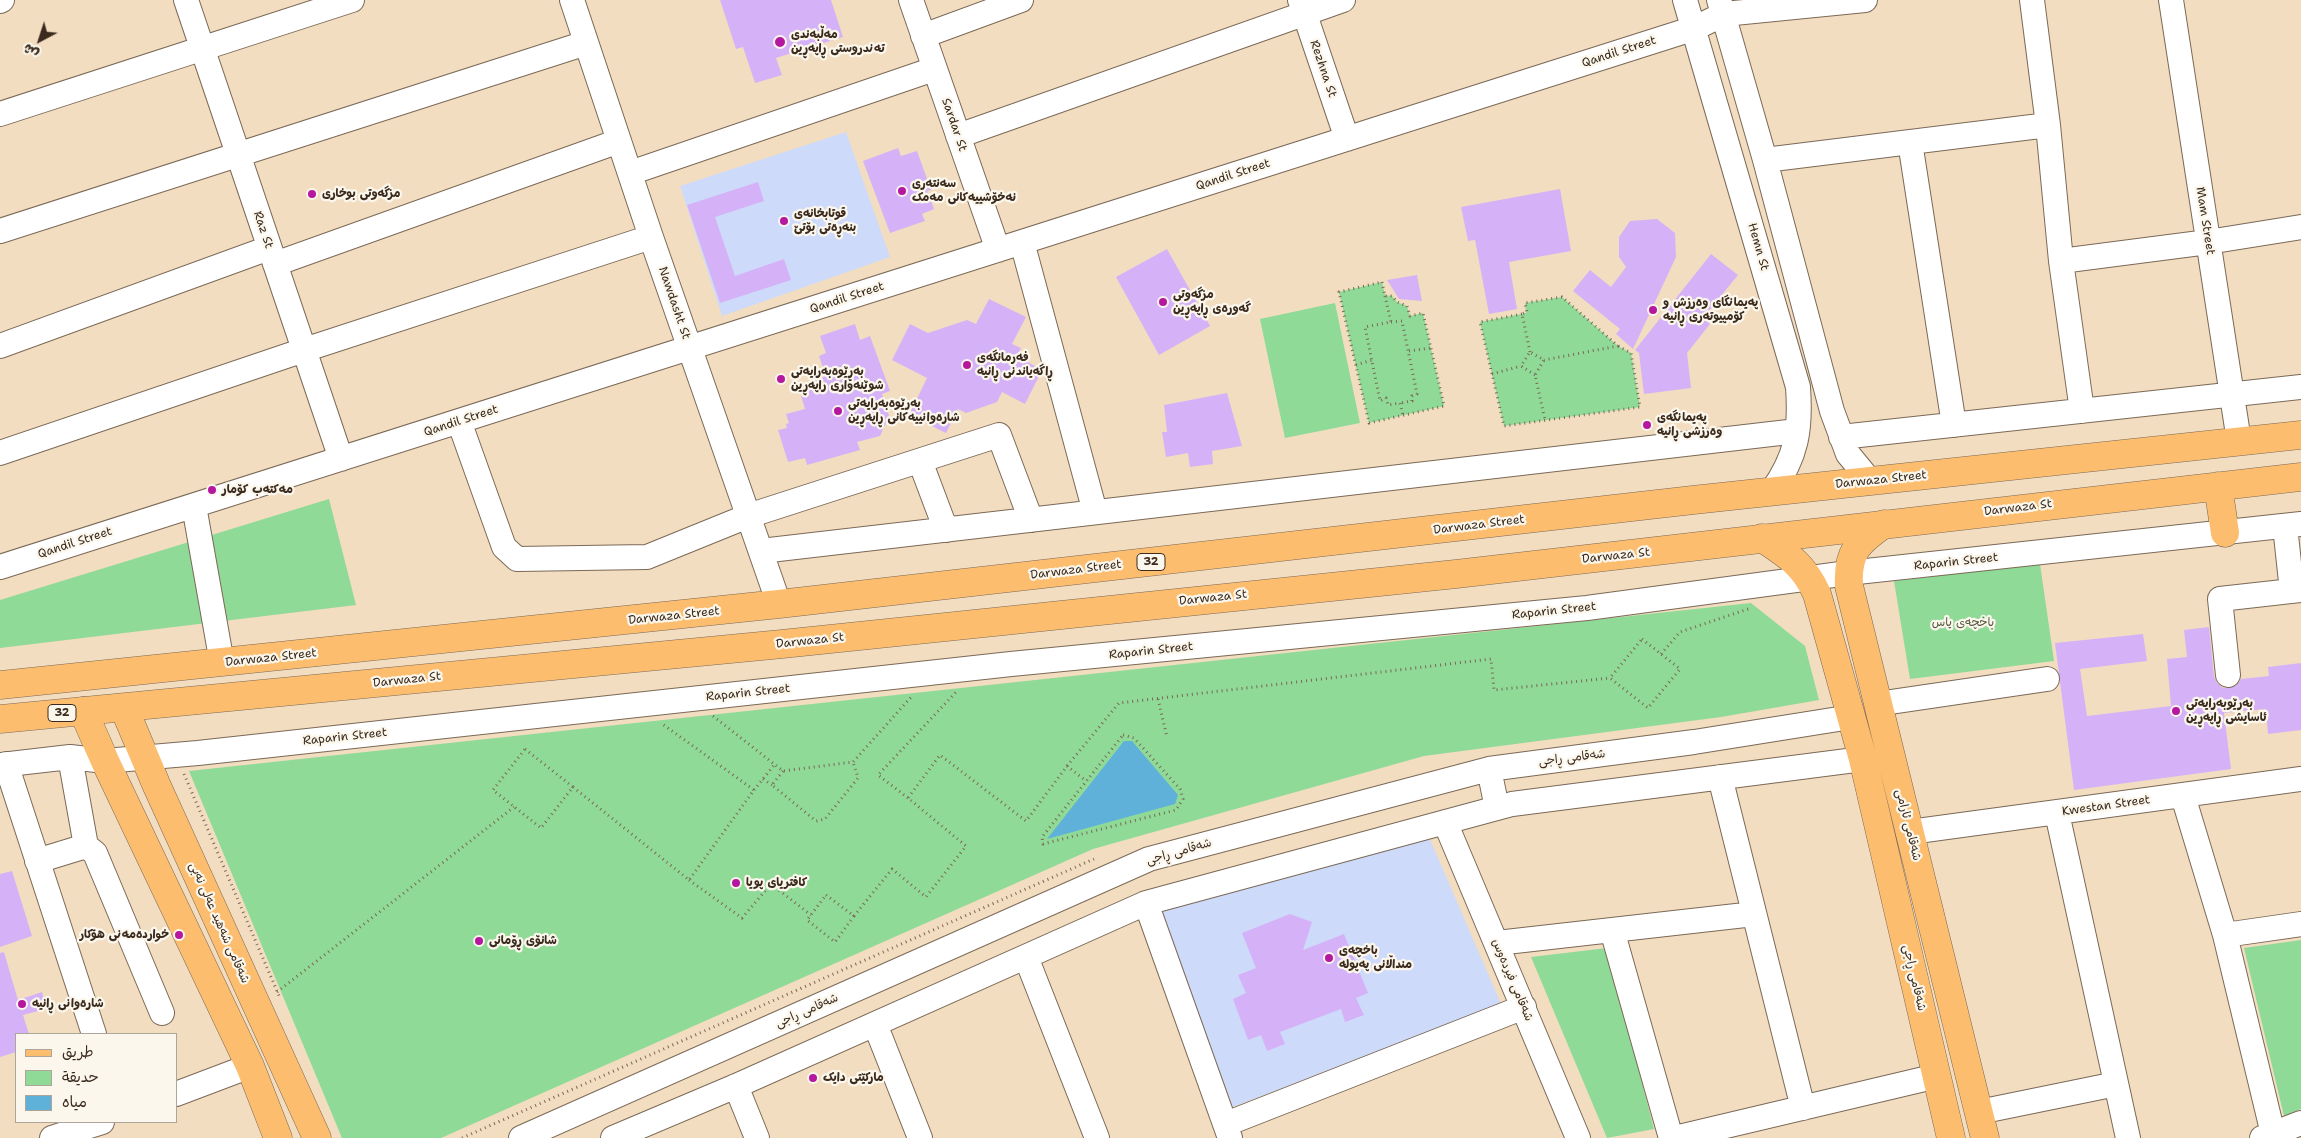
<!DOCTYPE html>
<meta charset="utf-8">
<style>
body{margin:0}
#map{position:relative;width:2301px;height:1138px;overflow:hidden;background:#f2ddc0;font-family:"Shantell Sans","Playpen Sans Arabic",sans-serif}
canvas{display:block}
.legend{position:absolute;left:15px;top:1033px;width:162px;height:90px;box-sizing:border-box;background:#fbf7ec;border:1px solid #aea59a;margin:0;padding:6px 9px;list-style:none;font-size:15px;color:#3b2a1e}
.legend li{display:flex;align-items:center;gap:10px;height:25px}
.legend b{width:25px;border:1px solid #aea59a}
.north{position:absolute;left:15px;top:15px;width:50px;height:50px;-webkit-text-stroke:4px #fbf7ec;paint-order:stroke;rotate:220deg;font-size:14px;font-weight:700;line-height:20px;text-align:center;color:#3b2a1e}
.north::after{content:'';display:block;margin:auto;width:18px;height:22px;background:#3b2a1e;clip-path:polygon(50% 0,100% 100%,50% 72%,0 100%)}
</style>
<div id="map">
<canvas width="2301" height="1138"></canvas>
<ul class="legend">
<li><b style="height:6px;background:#fcbd6e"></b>طريق</li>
<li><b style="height:14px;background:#8fda97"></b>حديقة</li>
<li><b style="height:14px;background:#5fb1da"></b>مياه</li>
</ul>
<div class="north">ش</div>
</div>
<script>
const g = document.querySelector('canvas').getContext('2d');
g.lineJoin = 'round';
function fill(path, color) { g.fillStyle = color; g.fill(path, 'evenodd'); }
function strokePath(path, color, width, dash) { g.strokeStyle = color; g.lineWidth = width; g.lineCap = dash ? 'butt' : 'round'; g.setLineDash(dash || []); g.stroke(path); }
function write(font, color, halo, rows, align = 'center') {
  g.font = font + ' "Shantell Sans","Playpen Sans Arabic",sans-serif'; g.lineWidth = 4.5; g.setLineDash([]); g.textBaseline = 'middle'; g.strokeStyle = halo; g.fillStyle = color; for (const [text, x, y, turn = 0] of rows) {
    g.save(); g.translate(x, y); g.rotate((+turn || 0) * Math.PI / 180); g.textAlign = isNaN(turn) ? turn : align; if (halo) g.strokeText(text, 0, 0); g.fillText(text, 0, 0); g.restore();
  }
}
fill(new Path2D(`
 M846,132L890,257L722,316L680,186Z
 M1429,837L1501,1004L1233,1107L1160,912Z`), '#cedafa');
fill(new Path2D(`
 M1382,282L1385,295L1392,296L1397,302L1407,306L1410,316L1423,313L1444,406L1369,423L1339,292Z
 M1562,297L1618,346L1631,353L1640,407L1504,426L1480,322L1526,313L1525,303Z
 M1335,303L1360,423L1285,438L1260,319Z
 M329,499L356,605L0,648V600Z
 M2040,564L2054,661L1910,679L1894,581Z
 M1751,603L1805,646L1819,700L1721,717L1424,756L1093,849L441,1138H342L189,771Z
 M2301,940V1109L2284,1116L2244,948Z
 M1607,948L1654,1129L1607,1138L1531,957Z`), '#8fda97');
fill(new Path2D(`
 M1124,741H1132L1178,795L1175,804L1047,839Z`), '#5fb1da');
fill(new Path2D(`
 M720,0H831L843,37L776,58L782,75L755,83L743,47L736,49Z
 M898,148L901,156L917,151L931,190L927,191L934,209L922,214L925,221L890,233L863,161Z
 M758,182L764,201L715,217L735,276L784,259L791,280L720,303L687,205Z
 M1560,189L1571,251L1509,262L1517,309L1489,314L1475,240L1468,241L1461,207Z
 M1657,219L1675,233L1676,257L1633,349L1616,334L1620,329L1573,291L1590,270L1611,287L1626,267L1619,257V237L1630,221Z
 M1167,249L1210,326L1159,355L1116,277Z
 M1711,254L1738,275L1703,318L1710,324L1687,353L1691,388L1644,394L1639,353L1635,350Z
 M1417,275L1422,301L1399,299L1387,280Z
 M989,299L1026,317L1012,344L1021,348L1017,356L1042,370L1025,404L1002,392L997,402L966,413L958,409L946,433L909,415L927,378L892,360L910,324L928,333L967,320L976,324Z
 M855,324L860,340L870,336L890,391L882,394L889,416L880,436L857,442L860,450L807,465L805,458L788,462L778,430L787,428L786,424L789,423L786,414L805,409L801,396L808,394L807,388L813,386L815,380L826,376L819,356L826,353L820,336Z
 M1227,393L1242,446L1212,451L1213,464L1190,467L1188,453L1166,457L1162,432H1167L1164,405Z
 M2209,627L2214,676L2217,683L2223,688L2236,686L2241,679L2269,676L2268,667L2301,663V730L2268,734L2266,709L2224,713L2231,769L2074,790L2055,643L2143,634L2147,661L2080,669L2087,716L2171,706L2167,659L2187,657L2184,630Z
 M12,871L32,936L0,947V874Z
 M1290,914L1312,922L1303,950L1344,934L1368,993L1356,998L1364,1015L1345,1022L1341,1009L1280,1032L1285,1044L1267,1051L1261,1035L1248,1040L1233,999L1246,993L1238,975L1256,968L1242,933Z
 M4,952L18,1000L42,992L46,1009L23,1015L29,1034H16V1052L0,1057V953Z`), '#d5b2f7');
const minor = new Path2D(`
 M186,0L341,459
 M572,0L651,237L779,604
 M911,0L998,250
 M1300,0L1347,139
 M1685,0L1798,387C1801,429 1797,456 1772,491
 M1719,0L1765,160L1832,411L1848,454L1871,482
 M2032,0L2048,125L2061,261L2082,411
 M2171,0L2239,441
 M0,1L2,0
 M923,36L1021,0
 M0,114L352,0
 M958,136L1343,0
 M1910,142L1954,425
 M1765,160L2048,125
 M630,173L934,69
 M0,231L586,43
 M1022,242L1095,512
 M2061,261L2208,242L2301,227
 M275,264L619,141
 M0,346L269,248
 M459,421L504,547L517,559L647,557L748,516L999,435L1031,520
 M1841,437L2301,387
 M0,453L304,350L651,237
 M920,461L946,530
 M194,506L222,663
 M2285,526L2292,591
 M761,551L1797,431
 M0,567L1695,28L1724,14L1865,0
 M2228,675L2220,599L2301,590
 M1877,704L2047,679
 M70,757L86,846
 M6,764L94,1034
 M0,765L70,757L105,761L198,753L1011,664L1587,608L1848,573L2301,524
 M1489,769L1497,808
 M1720,777L1803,1108
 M2183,796L2225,935L2273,1134
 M2057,813L2128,1138
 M1445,822L1578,1138
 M1910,832L2301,779
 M37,861L86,846L95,853L162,1013
 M1146,903L1230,1138
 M1612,930L1671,1138
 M2225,935L2301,924
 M1497,943L1754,914
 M1026,957L1097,1138
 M875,1024L920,1138
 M736,1086L757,1138
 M176,1094L250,1066
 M1979,1112L2116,1084
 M1226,1124L1524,1007
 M52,1138L102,1122
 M521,1138L1149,859L1489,769L1694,742L1851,717
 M613,1138L736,1086L1146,903L1512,804L1863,759
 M1675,1138L1937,1076
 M2262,1138L2301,1123`);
const major = new Path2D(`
 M1884,524C1858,542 1847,552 1849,586L1985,1138
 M1762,538C1788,555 1804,565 1817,594L1863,759L1951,1138
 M124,708L156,784L317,1138
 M83,711L105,761L250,1066L278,1138`);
const highway = new Path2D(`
 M2218,486L2225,533
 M0,685L779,604L1693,500L2301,435
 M0,719L782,644L1456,574L2301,477`);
strokePath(minor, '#7b6957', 26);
strokePath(major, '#7b6957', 29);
strokePath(highway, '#7b6957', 29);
strokePath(new Path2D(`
 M1382,282L1385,296H1392L1397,302L1407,306L1410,316L1423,313L1444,406L1369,423L1339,292Z
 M1385,296L1391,322L1365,327L1380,401L1386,398L1388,405L1400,403L1403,415
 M1522,314L1480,322L1504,426L1640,407L1631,353L1618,346
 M1391,322L1402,321L1417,394L1412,396V401L1400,403
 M1409,351L1431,348
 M1530,352L1522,314L1527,312L1525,303L1562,297L1618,346L1544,360
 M1356,365L1372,360
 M1492,374L1521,366
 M1535,375L1521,366L1530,352L1544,360L1535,375L1545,420
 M1642,639L1680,669L1648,708L1610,678Z
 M1661,654L1680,632L1751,608
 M1158,699L1167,737
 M713,716L783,771L853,762L913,695
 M1123,735L1134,738L1180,789L1183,799L1176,810L1043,844L1042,837Z
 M525,749L573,787L541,828L493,790Z
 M1067,766L1119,703L1491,659L1494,690L1610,678
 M783,771L772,785L816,821L825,819L858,778L853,762
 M184,774L280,998
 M763,779L772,785
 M573,787L689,880L754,790L661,723
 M754,790L775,764
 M908,798L878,775L958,690
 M689,880L742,918L771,884L811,915
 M826,895L854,916L835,942L807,920Z
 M854,916L892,869L926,897L966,846L908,798L940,755L1026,821L1067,766L1086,781
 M277,992L514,807
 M462,1138L1094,859`), '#7b6957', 3, [1, 4]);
strokePath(minor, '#fff', 24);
strokePath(major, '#fcbd6e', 28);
strokePath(highway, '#fcbd6e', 28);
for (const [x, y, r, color] of [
 [780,42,6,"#b5179e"],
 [902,191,5,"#b5179e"],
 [312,194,5,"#b5179e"],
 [784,221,5,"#b5179e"],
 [1163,302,5,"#b5179e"],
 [1653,310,5,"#b5179e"],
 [967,365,5,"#b5179e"],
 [781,379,5,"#b5179e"],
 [838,411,5,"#b5179e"],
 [1647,425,5,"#b5179e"],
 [212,490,5,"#b5179e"],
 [2176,711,5,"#b5179e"],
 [736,883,5,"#b5179e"],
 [179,935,5,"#b5179e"],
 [479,941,5,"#b5179e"],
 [1329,958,5,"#b5179e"],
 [22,1004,5,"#b5179e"],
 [813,1078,5,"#b5179e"]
]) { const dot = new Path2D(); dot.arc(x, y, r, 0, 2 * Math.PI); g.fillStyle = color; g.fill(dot); strokePath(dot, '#fbf7ec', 2); }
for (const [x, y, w] of [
 [1151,562,28],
 [62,713,28]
]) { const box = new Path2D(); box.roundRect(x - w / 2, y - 8.5, w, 17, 4); g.fillStyle = '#fbf7ec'; g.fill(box); strokePath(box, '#3b2a1e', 1); }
write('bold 11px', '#3b2a1e', null, [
 ["32",1151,562],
 ["32",62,713]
]);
write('bold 12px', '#3b2a1e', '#fbf7ec', [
 ["مەڵبەندی",791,35],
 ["تەندروستی ڕاپەڕین",791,49],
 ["سەنتەری",912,184],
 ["نەخۆشییەکانی مەمک",912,198],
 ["مزگەوتی بوخاری",322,194],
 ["قوتابخانەی",794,214],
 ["بنەڕەتی بۆتێ",794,228],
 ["مزگەوتی",1173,295],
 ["گەورەی ڕاپەڕین",1173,309],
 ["پەیمانگای وەرزش و",1663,303],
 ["کۆمپیوتەری ڕانیە",1663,317],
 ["فەرمانگەی",977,358],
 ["ڕاگەیاندنی ڕانیە",977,372],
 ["بەڕێوەبەرایەتی",791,372],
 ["شوێنەواری راپەڕین",791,386],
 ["بەڕێوەبەرایەتی",848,404],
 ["شارەوانییەکانی ڕاپەڕین",848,418],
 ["پەیمانگەی",1657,418],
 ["وەرزشی ڕانیە",1657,432],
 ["مەکتەب کۆمار",222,490],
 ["بەڕێوبەرایەتی",2186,704],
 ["ئاسایشی ڕاپەڕین",2186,718],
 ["کافتریای پویا",746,883],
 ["خواردەمەنی هۆکار",169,935,"right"],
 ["شانۆی ڕۆمانی",489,941],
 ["باخچەی",1339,951],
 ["منداڵانی پەپولە",1339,965],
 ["شارەوانی ڕانیە",32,1004],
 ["مارکێتی دایک",823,1078]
], 'left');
write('12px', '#3b2a1e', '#fbf7ec', [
 ["Qandil Street",1619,52,-18],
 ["Rezhna St",1323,69,71],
 ["Sardar St",954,125,71],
 ["Qandil Street",1233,175,-18],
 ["Mam Street",2205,221,81],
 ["Raz St",263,230,71],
 ["Hemn St",1758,247,74],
 ["Qandil Street",847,298,-18],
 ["Nawdasht St",674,303,71],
 ["Qandil Street",461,421,-18],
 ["Darwaza Street",1881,480,-6],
 ["Darwaza St",2018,508,-7],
 ["Darwaza Street",1479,525,-7],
 ["Qandil Street",75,543,-18],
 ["Darwaza St",1616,556,-6],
 ["Raparin Street",1956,562,-6],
 ["Darwaza Street",1076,570,-7],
 ["Darwaza St",1213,598,-6],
 ["Raparin Street",1554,611,-6],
 ["Darwaza Street",674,616,-6],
 ["Darwaza St",810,641,-6],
 ["Raparin Street",1151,651,-6],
 ["Darwaza Street",271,658,-6],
 ["Darwaza St",407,680,-6],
 ["Raparin Street",748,693,-6],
 ["Raparin Street",345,737,-6],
 ["شەقامی ڕاجی",1572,758,-7],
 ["Kwestan Street",2106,806,-8],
 ["شەقامی ئارامی",1908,825,76],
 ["شەقامی ڕاجی",1179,852,-16],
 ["شەقامی شەهید عەلی نەبی",219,923,66],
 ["شەقامی ڕاجی",1914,978,77],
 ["شەقامی فیردەوس",1512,980,67],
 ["شەقامی ڕاجی",807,1011,-24]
]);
write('12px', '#50563c', '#fbf7ec', [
 ["باخچەی یاس",1963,623]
]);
</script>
